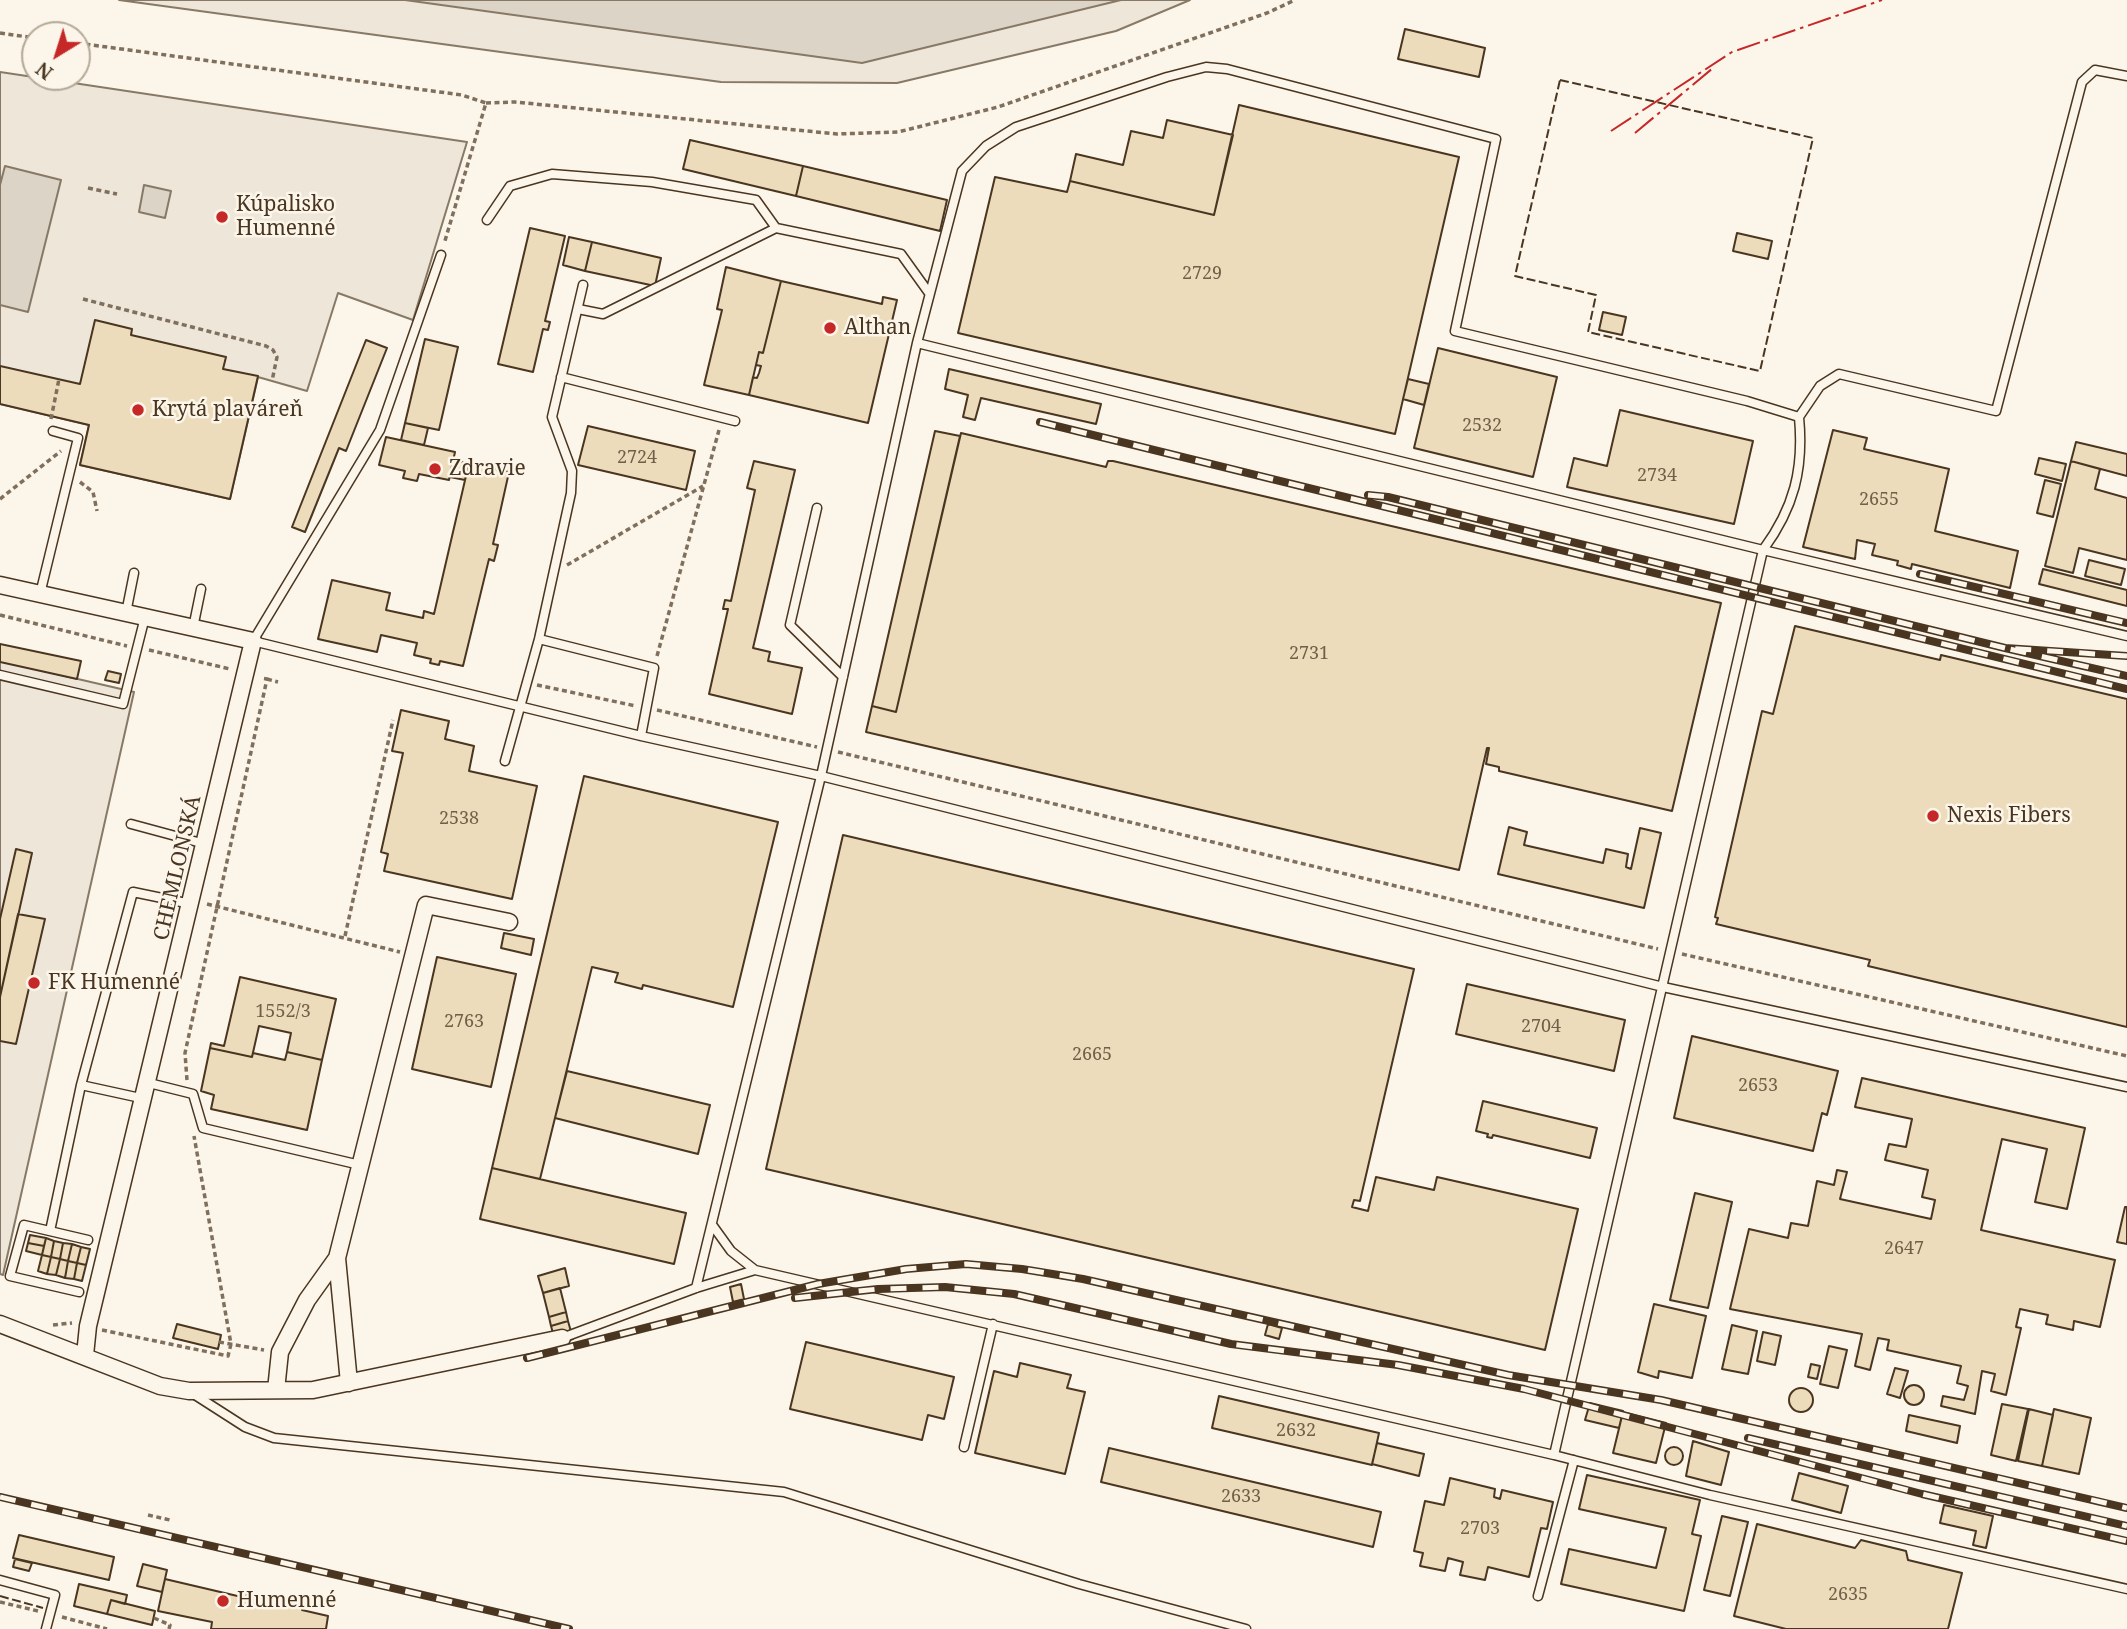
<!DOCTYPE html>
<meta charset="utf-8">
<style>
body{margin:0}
#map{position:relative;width:2127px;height:1629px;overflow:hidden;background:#fbf6e9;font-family:"Noto Serif",serif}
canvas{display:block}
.north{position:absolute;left:21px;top:21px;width:70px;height:70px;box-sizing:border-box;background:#fbf6e9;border:2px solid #b4a999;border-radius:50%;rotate:218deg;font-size:19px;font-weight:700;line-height:28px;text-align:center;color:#4a3520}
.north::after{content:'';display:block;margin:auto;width:24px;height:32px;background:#c62828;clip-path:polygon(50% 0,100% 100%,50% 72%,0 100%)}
</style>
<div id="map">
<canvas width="2127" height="1629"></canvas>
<div class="north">N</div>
</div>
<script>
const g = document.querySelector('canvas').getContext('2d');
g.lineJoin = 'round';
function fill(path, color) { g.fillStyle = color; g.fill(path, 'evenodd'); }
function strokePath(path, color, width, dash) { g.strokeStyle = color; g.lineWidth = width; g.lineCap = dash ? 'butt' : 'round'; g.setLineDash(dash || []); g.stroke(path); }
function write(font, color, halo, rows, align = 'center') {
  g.font = font + ' "Noto Serif",serif'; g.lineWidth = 5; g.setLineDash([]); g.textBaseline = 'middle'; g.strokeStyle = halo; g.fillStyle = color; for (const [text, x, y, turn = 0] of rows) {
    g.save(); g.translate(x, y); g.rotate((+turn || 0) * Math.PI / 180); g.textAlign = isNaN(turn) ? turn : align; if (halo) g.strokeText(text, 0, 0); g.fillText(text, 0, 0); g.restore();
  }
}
const green = new Path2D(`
 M119,0H1190L1116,31L897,83L721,82Z
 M0,72L467,142L413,320L338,293L307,391L258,377L230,499L80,465L89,425L0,404Z
 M0,661L134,692L3,1275L0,1274Z`);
fill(green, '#ede6d9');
strokePath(green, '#887966', 2);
const water = new Path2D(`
 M405,0H1121L862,63Z
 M5,166L61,180L28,312L0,305V185Z
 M144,185L171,191L165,218L139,212Z`);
fill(water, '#dcd4c6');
strokePath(water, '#887966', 2);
const building = new Path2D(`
 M1405,29L1485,48L1479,77L1398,59Z
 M1239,105L1459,157L1395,434L958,333L995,177L1067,192L1070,181L1214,215Z
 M1167,120L1233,135L1214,215L1070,181L1076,154L1123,165L1131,131L1163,138Z
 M690,140L803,166L796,196L683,169Z
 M803,166L947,200L940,231L796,196Z
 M530,228L565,236L545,321L550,322L548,330L543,329L533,372L498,364Z
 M1737,233L1772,241L1768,259L1733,251Z
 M569,237L592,242L585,271L563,265Z
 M592,242L661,258L655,286L585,271Z
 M726,267L781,281L763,353L759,352L749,395L704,385L722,310L717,309Z
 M781,281L882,304L883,297L897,300L868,423L749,395L753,377L757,378L759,373L761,366L756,365L759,352L763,353Z
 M1603,312L1626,317L1622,335L1599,330Z
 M95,320L132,329L131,335L226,357L223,369L258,376L230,499L80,465L89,425L0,404V366L80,384Z
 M425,339L458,347L439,430L405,423Z
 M366,340L387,348L346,451L339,448L305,532L292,527Z
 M1438,348L1557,377L1533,477L1414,448Z
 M949,369L1101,404L1096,424L981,398L975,420L963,417L968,395L945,389Z
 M1408,379L1429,384L1424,405L1403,399Z
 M1620,410L1753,441L1734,524L1567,487L1574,458L1607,466Z
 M405,423L428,428L424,445L401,440Z
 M588,426L695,451L686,490L578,465Z
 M1833,430L1867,438L1864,449L1949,469L1935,531L2018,551L2010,588L1912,564L1911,569L1897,565L1898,561L1872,555L1875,544L1857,540L1855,559L1803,547Z
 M935,431L960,436L896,712L872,706Z
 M961,433L1106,467L1108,461H1113L1721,603L1672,811L1499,771V767L1486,764L1489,748H1487L1459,870L866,732L872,706L896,712Z
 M386,437L455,452L449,480L419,474L417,481L403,478L405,471L379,465Z
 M2076,442L2127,454V476L2071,461Z
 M2039,458L2066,464L2062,481L2035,474Z
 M454,460L469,464L465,480L450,477Z
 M754,461L795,470L753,648L770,652L768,661L802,668L792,714L709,694L728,609H723L725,600L731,601L755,490L747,488Z
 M2071,461L2100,469L2095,489L2127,498V560L2079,548L2073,573L2045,566Z
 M469,463L509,472L493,544L498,545L494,561L489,559L463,666L440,661L439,665L430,663L431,659L414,655L417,643L381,635L377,652L318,639L332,580L390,593L386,610L423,618L424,611L434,614Z
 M2045,480L2061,484L2053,517L2037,513Z
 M2089,560L2125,569L2121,585L2085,576Z
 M2043,569L2127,590V606L2039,584Z
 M1795,626L1940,660L1941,655L2127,699V1027L1868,966L1870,960L1716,924L1718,918L1715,917L1762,711L1773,714Z
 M0,644L81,661L77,679L0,662Z
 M108,671L121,674L119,683L105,680Z
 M401,710L449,721L445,739L474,746L469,771L537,786L512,899L384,871L388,854L381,852L403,753L392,751Z
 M584,776L778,822L733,1007L643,985L642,989L615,982L618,973L592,967L540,1179L492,1168Z
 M1509,827L1527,832L1524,845L1603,863L1606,849L1628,854L1626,867L1631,869L1640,828L1661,833L1644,908L1498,874Z
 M843,835L1414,969L1360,1201L1354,1200L1352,1207L1368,1211L1376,1177L1434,1190L1437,1177L1578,1209L1545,1350L766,1169Z
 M16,849L32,853L0,997V919Z
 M18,914L45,919L16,1044L0,1041V997Z
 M504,933L534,939L531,955L501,948Z
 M437,957L516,974L491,1087L412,1069Z
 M240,977L336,999L322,1060L287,1052L291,1033L259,1026L252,1057L210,1048L211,1043L224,1046Z
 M1467,984L1625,1020L1614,1071L1456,1034Z
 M1692,1036L1838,1071L1827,1115L1822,1113L1813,1151L1674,1118Z
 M210,1048L252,1057L253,1053L285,1060L287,1052L322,1060L307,1130L211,1109L214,1095L201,1091Z
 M567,1071L710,1105L698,1154L555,1118Z
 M1862,1078L2085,1128L2067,1209L2035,1202L2047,1149L2002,1139L1981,1230L2115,1260L2100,1327L2074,1321L2073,1330L2046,1324L2048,1315L2020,1309L2016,1327L2021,1328L2006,1395L1991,1391L1995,1374L1982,1371L1975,1414L1941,1406L1943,1396L1964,1400L1968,1386L1957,1383L1961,1366L1887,1350L1889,1340L1878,1338L1870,1370L1855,1366L1862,1334L1730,1309L1749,1229L1788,1238L1791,1223L1808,1226L1817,1181L1834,1185L1837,1170L1847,1172L1840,1199L1931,1219L1935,1200L1922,1197L1928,1170L1885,1160L1889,1144L1906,1147L1912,1119L1855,1107Z
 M1483,1101L1597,1128L1590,1158L1493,1135L1492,1138L1487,1137L1488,1134L1476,1131Z
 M492,1168L686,1213L674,1264L480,1219Z
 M1695,1193L1732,1202L1708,1308L1670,1300Z
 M2125,1207H2127V1244L2117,1242Z
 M30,1235L46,1238L44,1246L28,1243Z
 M46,1238L54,1241L51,1257L42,1255Z
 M54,1241L63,1243L60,1259L51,1257Z
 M28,1243L44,1246L42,1255L26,1251Z
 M63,1243L72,1244L68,1261L60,1259Z
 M72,1244L81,1247L77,1263L68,1261Z
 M81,1247L90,1249L86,1265L77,1263Z
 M42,1255L51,1257L47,1274L38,1271Z
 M51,1257L60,1259L56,1275L47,1274Z
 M60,1259L68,1261L65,1278L56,1275Z
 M68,1261L77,1263L74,1279L65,1278Z
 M77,1263L86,1265L82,1281L74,1279Z
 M565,1268L569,1286L543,1293L538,1276Z
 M741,1284L744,1299L733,1302L730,1287Z
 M560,1288L566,1312L549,1317L543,1293Z
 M1654,1304L1706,1316L1692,1378L1659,1371L1658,1378L1638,1372Z
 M566,1312L568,1321L551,1326L549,1317Z
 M568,1321L573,1339L556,1344L551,1326Z
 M177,1324L221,1335L218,1349L173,1338Z
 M1268,1324L1282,1328L1279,1339L1265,1335Z
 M1732,1325L1757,1331L1748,1374L1722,1369Z
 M1763,1332L1781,1336L1775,1365L1757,1361Z
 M806,1342L954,1377L944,1419L928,1415L922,1440L790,1409Z
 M1829,1346L1847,1350L1838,1388L1820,1384Z
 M1020,1363L1071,1375L1067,1388L1085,1392L1065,1474L975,1453L994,1371L1017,1377Z
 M1811,1364L1820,1366L1817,1379L1808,1377Z
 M1895,1368L1908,1371L1900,1398L1887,1394Z
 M1904 1395a10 10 0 1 1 20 0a10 10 0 1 1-20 0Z
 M1789 1400a12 12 0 1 1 24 0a12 12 0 1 1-24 0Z
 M1219,1396L1379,1433L1372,1465L1212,1428Z
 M1590,1403L1623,1411L1619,1428L1585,1420Z
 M2002,1404L2028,1409L2016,1461L1991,1455Z
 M2029,1409L2053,1415L2042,1466L2018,1461Z
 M2054,1409L2091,1418L2079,1474L2042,1466Z
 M1623,1412L1666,1423L1656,1463L1613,1453Z
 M1909,1415L1960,1426L1957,1443L1906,1431Z
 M1693,1441L1729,1452L1721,1485L1686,1476Z
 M1377,1443L1424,1454L1419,1476L1372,1464Z
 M1665 1456a9 9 0 1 1 18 0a9 9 0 1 1-18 0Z
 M1109,1448L1381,1512L1373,1547L1101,1482Z
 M1799,1473L1848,1486L1841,1513L1792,1500Z
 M1587,1475L1700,1500L1692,1534L1701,1536L1684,1611L1561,1584L1569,1549L1656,1568L1666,1528L1579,1509Z
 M1450,1478L1495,1489L1494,1497L1500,1499L1502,1490L1553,1502L1547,1529L1541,1528L1529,1577L1488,1567L1485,1580L1460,1575L1463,1562L1448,1558L1445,1571L1420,1566L1423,1553L1414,1551L1425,1501L1444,1505Z
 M1944,1505L1993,1516L1986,1548L1973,1545L1976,1531L1940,1523Z
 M1722,1516L1748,1522L1730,1596L1704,1590Z
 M1757,1524L1855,1548L1861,1540L1906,1551L1908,1560L1962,1573L1948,1629H1786L1734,1616Z
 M19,1535L114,1557L109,1580L13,1558Z
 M15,1559L32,1563L29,1571L13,1567Z
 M143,1564L167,1570L162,1592L137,1586Z
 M165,1579L246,1598L247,1593L303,1605L302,1610L328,1616L326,1629H211L212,1622L158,1611Z
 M79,1584L127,1595L125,1604L111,1600L107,1614L74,1606Z
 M111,1600L155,1611L152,1625L107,1614Z`);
fill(building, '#ecdcbc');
strokePath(building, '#4a3520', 2);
const service = new Path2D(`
 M487,220L510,186L552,174L652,182L756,200L776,228
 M441,255L380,430L253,641L641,736L821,776L1663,987L2127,1087
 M578,309L603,314L776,228L901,254L929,293
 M917,343L1763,550L2127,636
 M561,377L735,421
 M1799,417L1820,386L1839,374L1996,411L2082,82L2095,70L2127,76
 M817,508L790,625L843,677
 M40,594L78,438L53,431
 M126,613L134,573
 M193,628L201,589
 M539,639L654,668L641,736
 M0,675L123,704L145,617
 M505,761L539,639L571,493L572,471L552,417L583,285
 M131,824L205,844
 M149,1083L193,1094L203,1128L360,1165
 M81,1085L133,892L191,904
 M713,1226L731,1251L755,1270
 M50,1231L81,1085L145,1099
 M79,1292L10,1276L24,1225L88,1240
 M562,1338L696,1288L755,1270L1554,1455L1763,550C1794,508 1804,469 1799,417L1747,401L1455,331L1496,139L1227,69L1206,67L1167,77L1016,127L986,146L962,171L917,343L821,776L696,1288
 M192,1393L245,1427L274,1438L784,1492L1079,1584L1246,1629
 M964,1447L993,1324
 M1554,1455L1710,1495L2127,1589
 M0,1580L55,1595L46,1629
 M1538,1596L1574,1460`);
const minor = new Path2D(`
 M0,585L253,641L88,1326L85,1355
 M0,1324L160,1386L189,1391L313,1390L562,1338
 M349,1383L337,1258L426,905L509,922
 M276,1390L280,1352L307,1300L337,1258`);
strokePath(service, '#4a3520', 11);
strokePath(minor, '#4a3520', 19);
strokePath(new Path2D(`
 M0,33L35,38
 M77,43L462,95L486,103L444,244
 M486,103L515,102L837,134L898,132L998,107L1267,13L1295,0
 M88,188L117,194
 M83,299L266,346L273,350L277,357L272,381
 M51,419L59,379
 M80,482L93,492L97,511
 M0,499L61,451
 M567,565L703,486
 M0,615L127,646
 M149,650L230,669
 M657,656L719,430
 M267,679L278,682
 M537,685L636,706
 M657,710L817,747
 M838,752L1658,949
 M207,904L400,952
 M345,936L393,720
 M1682,954L2127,1056
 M187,1080L185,1053L267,679L261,678
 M53,1325L72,1323
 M102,1330L228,1356L231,1344L194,1136
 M219,1342L264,1350
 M148,1515L170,1520
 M0,1602L38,1611
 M62,1617L107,1629
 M154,1618L170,1625L169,1629`), '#7f6f5c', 3.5, [5, 3.5]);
strokePath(service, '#fbf6e9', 8);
strokePath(minor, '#fbf6e9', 16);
const rail = new Path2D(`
 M1040,422L2127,689
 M1368,495L1388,497L2005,648
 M1920,574L2127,623
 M2127,656L2005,648L2127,676
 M795,1298L878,1289L945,1287L1014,1294L1231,1344L1398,1365L1524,1389L1922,1494L2127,1541
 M527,1358L818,1284L906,1269L966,1264L1022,1269L1083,1279L1508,1375L1661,1400L2127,1508
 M1748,1438L2127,1526
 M0,1497L569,1629`);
strokePath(rail, '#4a3520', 8);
strokePath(rail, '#fbf6e9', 5, [16]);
strokePath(new Path2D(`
 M1560,80L1813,138L1760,371L1588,332L1596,295L1515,276Z
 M0,1596L43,1608`), '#4a3520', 2, [9, 3.5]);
strokePath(new Path2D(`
 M1611,131L1732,52L1882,0
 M1635,133L1713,68`), '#c62828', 2, [24, 5, 3.5, 5]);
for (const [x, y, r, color] of [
 [222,217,7,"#c62828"],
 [830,328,7,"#c62828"],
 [138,410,7,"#c62828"],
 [435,469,7,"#c62828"],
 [1933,816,7,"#c62828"],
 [34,983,7,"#c62828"],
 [223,1601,7,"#c62828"]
]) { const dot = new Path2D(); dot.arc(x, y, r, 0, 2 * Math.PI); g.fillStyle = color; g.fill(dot); strokePath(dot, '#fbf6e9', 2.5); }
write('18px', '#725f47', null, [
 ["2729",1202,274],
 ["2532",1482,426],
 ["2724",637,458],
 ["2734",1657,476],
 ["2655",1879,500],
 ["2731",1309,654],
 ["2538",459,819],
 ["1552/3",283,1012],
 ["2763",464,1022],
 ["2704",1541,1027],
 ["2665",1092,1055],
 ["2653",1758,1086],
 ["2647",1904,1249],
 ["2632",1296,1431],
 ["2633",1241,1497],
 ["2703",1480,1529],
 ["2635",1848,1595]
]);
write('21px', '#4a3520', '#fbf6e9', [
 ["Kúpalisko",236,205],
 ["Humenné",236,229],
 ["Althan",844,328],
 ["Krytá plaváreň",152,410],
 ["Zdravie",449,469],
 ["Nexis Fibers",1947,816],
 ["FK Humenné",48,983],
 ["Humenné",237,1601]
], 'left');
write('21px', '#4a3520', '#fbf6e9', [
 ["CHEMLONSKÁ",178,868,-77]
]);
</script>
